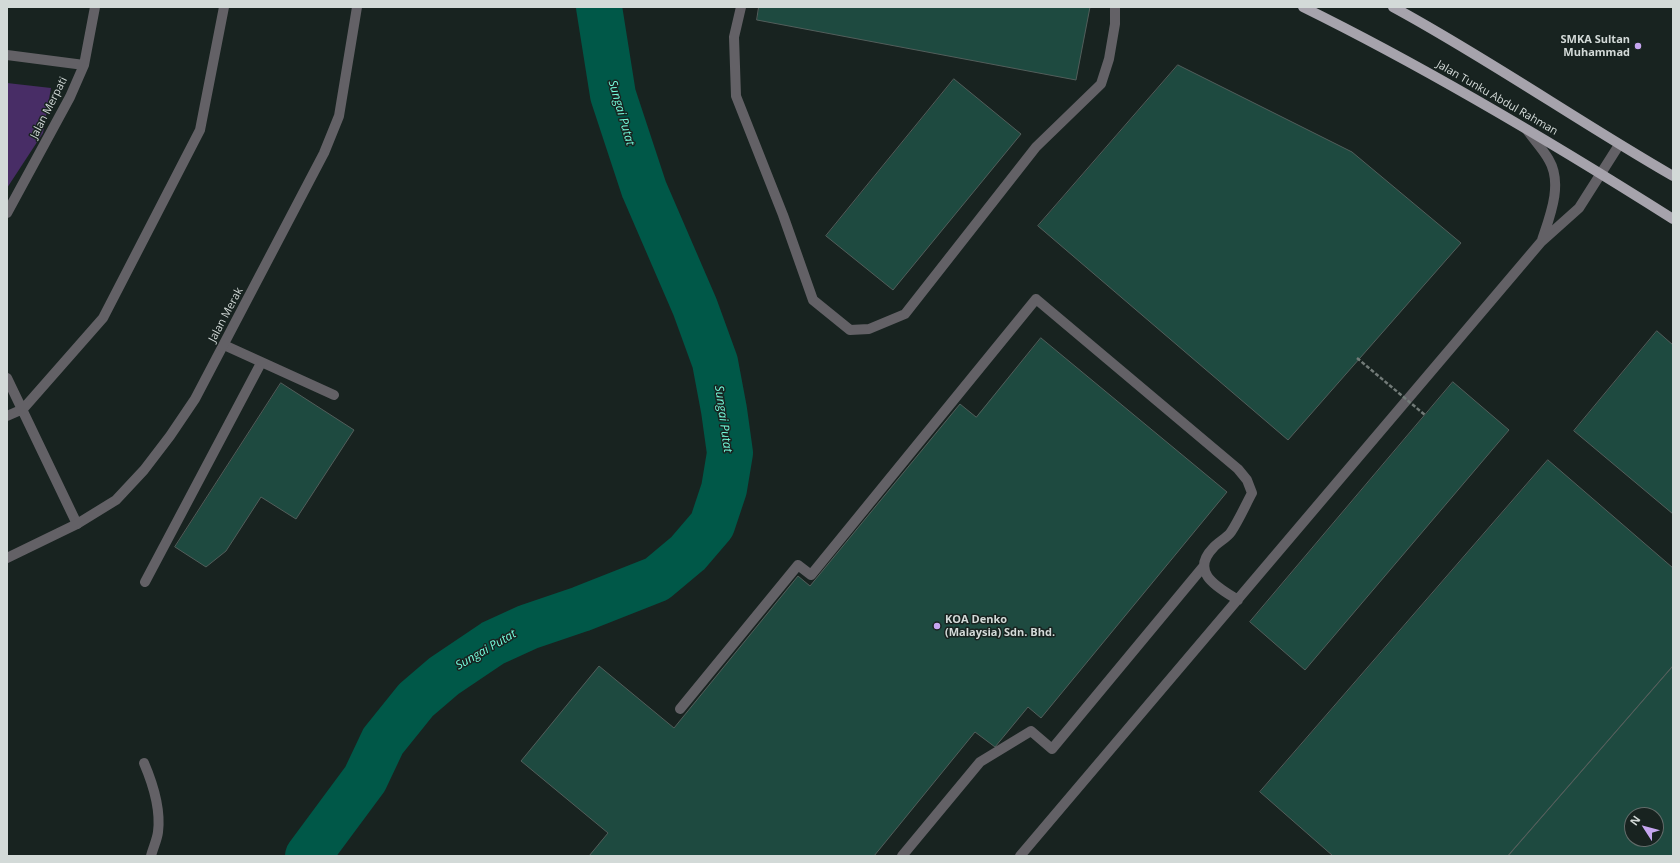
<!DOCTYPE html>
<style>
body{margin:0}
#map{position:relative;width:1680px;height:863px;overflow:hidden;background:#182320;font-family:"Open Sans",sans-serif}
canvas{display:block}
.frame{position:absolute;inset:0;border:8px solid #d3dad8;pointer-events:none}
.north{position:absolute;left:1624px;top:807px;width:40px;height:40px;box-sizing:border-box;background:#182320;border:1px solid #636c6a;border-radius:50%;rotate:306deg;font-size:11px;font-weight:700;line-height:16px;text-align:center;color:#d3dad8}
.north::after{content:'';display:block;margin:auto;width:14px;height:18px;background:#c6a6f0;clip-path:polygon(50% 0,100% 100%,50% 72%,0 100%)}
</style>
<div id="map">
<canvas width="1680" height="863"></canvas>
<div class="frame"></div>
<div class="north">N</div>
</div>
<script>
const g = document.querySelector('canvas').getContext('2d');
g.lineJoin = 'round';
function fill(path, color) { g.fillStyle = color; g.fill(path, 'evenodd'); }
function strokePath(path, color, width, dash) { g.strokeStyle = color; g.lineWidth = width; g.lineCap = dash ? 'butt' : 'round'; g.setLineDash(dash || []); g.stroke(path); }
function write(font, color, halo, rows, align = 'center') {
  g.font = font + ' "Open Sans",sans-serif'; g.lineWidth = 3; g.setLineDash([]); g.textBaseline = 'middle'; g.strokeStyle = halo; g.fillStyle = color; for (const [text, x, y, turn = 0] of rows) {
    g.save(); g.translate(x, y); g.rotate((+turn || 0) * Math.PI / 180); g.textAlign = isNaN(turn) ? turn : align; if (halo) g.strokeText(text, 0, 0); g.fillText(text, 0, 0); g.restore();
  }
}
fill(new Path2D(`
 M7,83L51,88L43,133L7,188Z`), '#482d66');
strokePath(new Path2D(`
 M308,856L365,779L383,741L416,700L444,676L493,643L528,627L581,609L657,579L688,553L712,525L724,489L730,453L724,410L715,362L695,307L644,189L613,95L599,7`), '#005848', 46);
const building = new Path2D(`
 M759,7H1090L1076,80L757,20Z
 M1178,65L1352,152L1461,243L1288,440L1038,226Z
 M954,79L1021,134L893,290L826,236Z
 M1657,331L1673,345V514L1574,431Z
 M1041,338L1227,492L1041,718L1028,707L995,747L975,732L874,856H589L608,833L521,761L599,666L674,728L798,576L810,586L960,404L976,417Z
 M1453,382L1509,430L1305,670L1250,622Z
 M281,383L354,430L296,519L261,497L226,551L206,567L175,547Z
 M1548,460L1673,568V666L1508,856H1333L1260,792Z
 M1673,666V856H1508ZM1632,815H1656V839H1632Z`);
fill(building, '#1e4a40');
strokePath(building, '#525e5b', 1);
strokePath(new Path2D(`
 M741,7L734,37L736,96L783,215L813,300L850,330L869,329L905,314L1036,147L1101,84L1109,59L1115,24V7
 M1527,130C1534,140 1543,149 1549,160C1563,184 1550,216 1542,240
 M224,345L334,395
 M7,378L77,524
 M7,416L23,409L103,318L200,130L224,7
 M145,582L261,363
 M680,709L798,565L811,575L1036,299L1238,469L1247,480L1252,493C1245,506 1239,520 1231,532C1227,538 1218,542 1213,548C1189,573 1219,588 1238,600
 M902,856L980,762L1031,731L1052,749L1203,567
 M1020,856L1541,242L1579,208L1619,145`), '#636166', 10);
strokePath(new Path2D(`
 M7,55L84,65
 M7,213L70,97L84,65L95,7
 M7,558L77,524L116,500L144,470L170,436L195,399L324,153L339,116L357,7
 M144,763C153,784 161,809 158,832C157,840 153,848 151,856`), '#636166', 10);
strokePath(new Path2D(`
 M1303,7C1431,70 1553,143 1673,219
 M1393,7C1489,59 1579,122 1673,176`), '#a6a3ac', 10);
strokePath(new Path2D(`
 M1357,358L1425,415`), '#727b78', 2.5, [4, 2]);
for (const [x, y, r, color] of [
 [1638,46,4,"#c6a6f0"],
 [937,626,4,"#c6a6f0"]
]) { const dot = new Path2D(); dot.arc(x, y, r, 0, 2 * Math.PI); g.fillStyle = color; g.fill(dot); strokePath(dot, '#182320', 1.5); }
write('bold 11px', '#d3dad8', '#182320', [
 ["SMKA Sultan",1630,40],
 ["Muhammad",1630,53],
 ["KOA Denko",945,620,"left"],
 ["(Malaysia) Sdn. Bhd.",945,633,"left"]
], 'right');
write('11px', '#d3dad8', '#182320', [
 ["Jalan Tunku Abdul Rahman",1497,98,30],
 ["Jalan Merpati",49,108,-63],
 ["Jalan Merak",226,315,-62]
]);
write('italic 12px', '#74fbdb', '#182320', [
 ["Sungai Putat",621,113,74],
 ["Sungai Putat",723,419,82],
 ["Sungai Putat",486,650,-30]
]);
</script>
